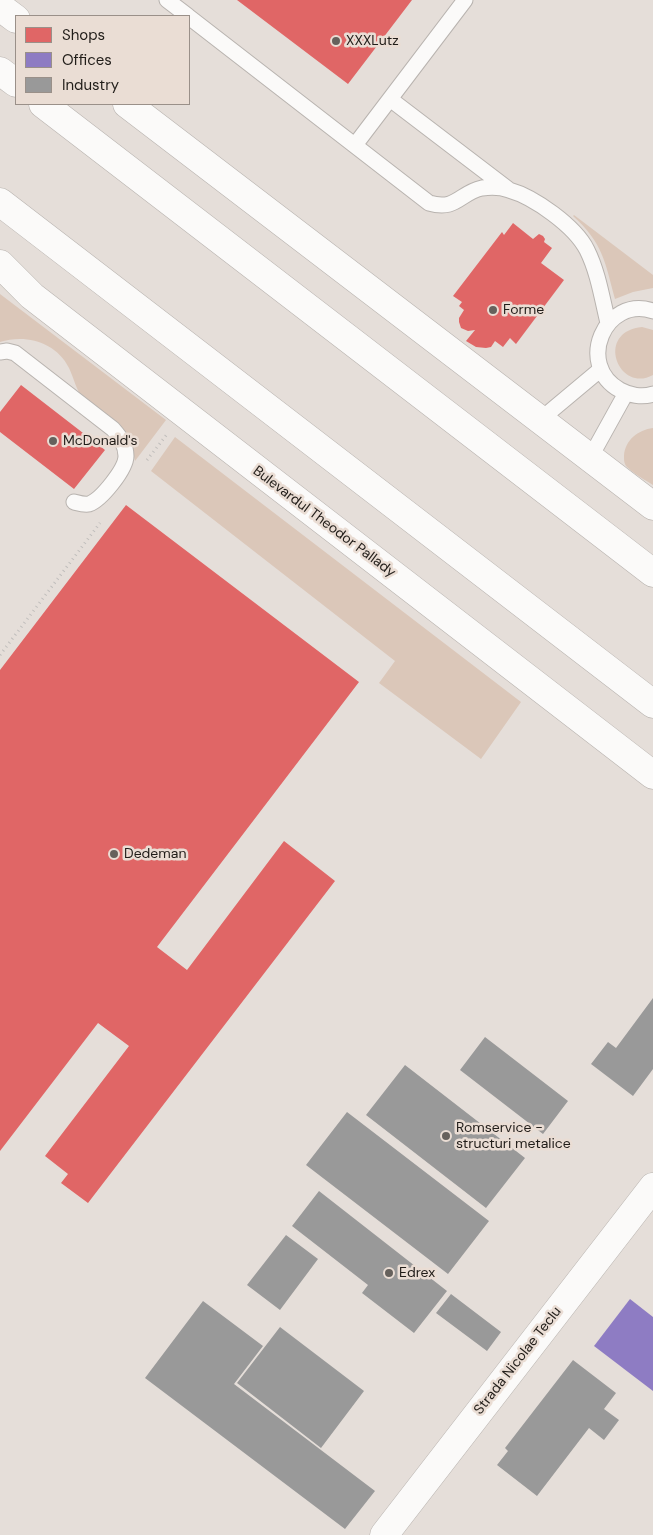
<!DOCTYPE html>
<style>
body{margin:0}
#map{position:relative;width:653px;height:1535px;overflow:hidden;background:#e5ded9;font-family:"DM Sans",sans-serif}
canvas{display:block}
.legend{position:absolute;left:15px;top:15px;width:175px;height:90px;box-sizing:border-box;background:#eaddd4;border:1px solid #9a9089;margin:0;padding:6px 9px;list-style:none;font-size:15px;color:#211d19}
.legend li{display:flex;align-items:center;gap:10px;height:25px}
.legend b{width:25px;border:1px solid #9a9089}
</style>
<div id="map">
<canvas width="653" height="1535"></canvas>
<ul class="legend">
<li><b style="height:14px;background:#e06666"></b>Shops</li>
<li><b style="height:14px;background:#8e7cc3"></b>Offices</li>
<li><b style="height:14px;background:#999"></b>Industry</li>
</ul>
</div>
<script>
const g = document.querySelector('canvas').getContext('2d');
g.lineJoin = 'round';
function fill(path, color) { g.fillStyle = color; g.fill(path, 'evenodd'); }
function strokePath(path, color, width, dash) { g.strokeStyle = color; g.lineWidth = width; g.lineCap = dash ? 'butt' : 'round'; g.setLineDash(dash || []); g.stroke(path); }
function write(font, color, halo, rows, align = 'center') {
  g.font = font + ' "DM Sans",sans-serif'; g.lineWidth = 5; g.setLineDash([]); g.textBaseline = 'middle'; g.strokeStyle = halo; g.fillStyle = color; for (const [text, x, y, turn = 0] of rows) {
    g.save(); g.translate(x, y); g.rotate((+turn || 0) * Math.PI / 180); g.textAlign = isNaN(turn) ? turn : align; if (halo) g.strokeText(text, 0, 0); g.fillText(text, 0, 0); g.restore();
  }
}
fill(new Path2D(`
 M574,215L653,275V288L633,292L615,299C605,262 603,243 573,216Z
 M0,294L166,420L135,461C133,452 132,442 128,435C119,420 96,412 84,399C76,391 74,378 69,368C56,342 26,334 0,342Z
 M642,327L653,330V375C619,394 594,332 642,327Z
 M653,428V485C645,480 634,474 627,467C624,464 624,460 624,456C625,440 638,430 653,428Z
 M175,437L521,702L481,759L379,683L395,661L151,471Z`), '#dbc7b9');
fill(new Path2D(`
 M237,0H412L348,84Z
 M513,223L533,239L539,234L543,236L545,239L544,242L552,248L541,263L564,280L516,344L510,338L503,347L495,341L491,347L486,348L476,347L466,341L475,330L468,331L461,328L459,322V318L464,310L459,306L462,302L453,296L502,232L504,235Z
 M21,385L105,450L74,489L0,432V412Z
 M126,505L359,682L157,947L187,970L284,841L335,881L88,1203L61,1183L68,1174L45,1156L129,1046L98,1023L0,1151V670Z`), '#e06666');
fill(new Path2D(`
 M630,1299L653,1317V1391L594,1346Z`), '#8e7cc3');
fill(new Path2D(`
 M653,998V1069L633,1096L591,1064L608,1042L616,1048Z
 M485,1037L568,1101L543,1134L460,1070Z
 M405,1065L525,1158L486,1208L366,1115Z
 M347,1112L489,1221L448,1274L306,1165Z
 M319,1191L447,1291L414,1333L362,1293L368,1285L292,1226Z
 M286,1235L318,1259L280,1310L247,1285Z
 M451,1294L501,1332L487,1351L436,1313Z
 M203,1301L263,1346L234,1384L375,1491L345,1529L145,1378Z
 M280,1327L364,1391L321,1448L237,1383Z
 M573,1360L616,1393L604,1409L619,1420L604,1440L589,1428L537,1496L497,1465L508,1451L505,1448Z`), '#999');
const service = new Path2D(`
 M167,0L188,16
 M189,17L429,203C457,211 459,193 482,188C490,187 501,187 509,190C534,197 575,226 587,250C598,272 602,298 608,323
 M390,99L508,189
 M355,145L465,0
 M653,311C605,295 575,365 620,390C629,395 642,398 653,394
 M0,352L7,351L15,353L113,429C120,437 126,445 126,456C126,469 101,500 89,504C84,505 78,503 74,502
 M540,420L601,369
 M590,458L626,393`);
const tertiary = new Path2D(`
 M0,7L16,19
 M127,104L653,506
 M0,264L32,296L653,775
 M384,1535L653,1187`);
const primary = new Path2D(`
 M0,71L16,83
 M43,104L653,573
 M0,202L653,704`);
strokePath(service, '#b8b3af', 17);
strokePath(tertiary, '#b8b3af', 29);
strokePath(primary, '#b8b3af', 29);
strokePath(new Path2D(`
 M147,460L168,433
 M0,655L100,523`), '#c0bebc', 3, [1, 4]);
strokePath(service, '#fbfaf9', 15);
strokePath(tertiary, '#fbfaf9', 28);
strokePath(primary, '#fbfaf9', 28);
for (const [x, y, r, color] of [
 [336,41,5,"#66615c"],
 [493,310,5,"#66615c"],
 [53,441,5,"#66615c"],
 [114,854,5,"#66615c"],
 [446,1136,5,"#66615c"],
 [389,1273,5,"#66615c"]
]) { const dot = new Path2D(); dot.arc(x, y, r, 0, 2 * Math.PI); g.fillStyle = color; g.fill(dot); strokePath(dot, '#eaddd4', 2); }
write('14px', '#211d19', '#eaddd4', [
 ["XXXLutz",346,41],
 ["Forme",503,310],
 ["McDonald's",63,441],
 ["Dedeman",124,854],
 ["Romservice -",456,1128],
 ["structuri metalice",456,1144],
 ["Edrex",399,1273]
], 'left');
write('14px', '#211d19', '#eaddd4', [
 ["Bulevardul Theodor Pallady",324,522,37],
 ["Strada Nicolae Teclu",518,1361,-52]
]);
</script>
